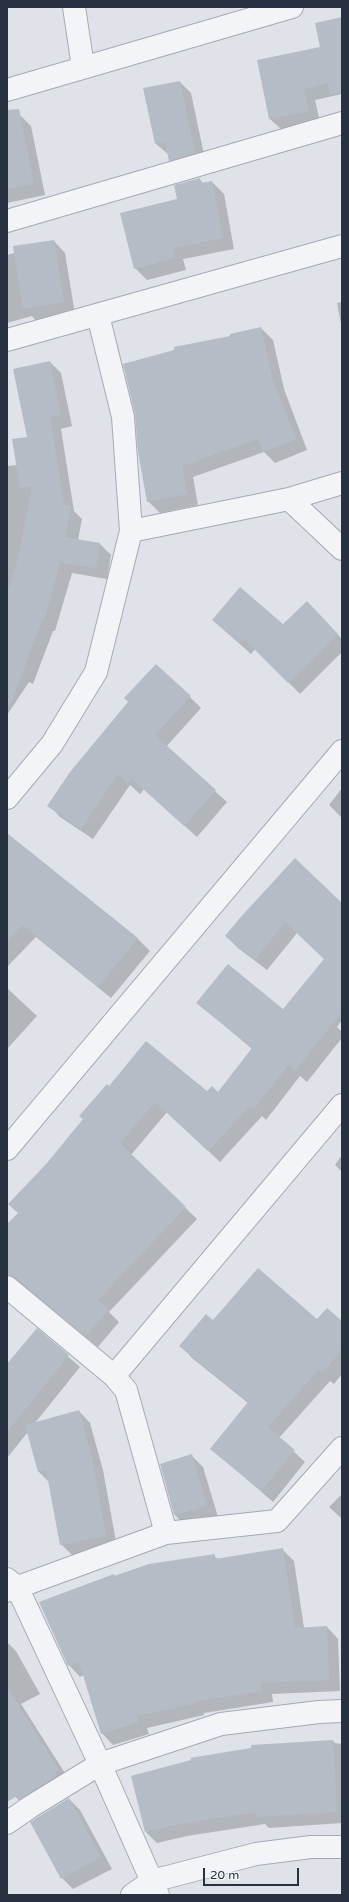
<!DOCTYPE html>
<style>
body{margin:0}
#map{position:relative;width:349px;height:1902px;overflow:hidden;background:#dfe3e9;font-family:"Varela Round",sans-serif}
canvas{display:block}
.frame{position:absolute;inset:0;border:8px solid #273140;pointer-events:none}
.scale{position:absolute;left:203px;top:1868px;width:96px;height:18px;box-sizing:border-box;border:2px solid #273140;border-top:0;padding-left:5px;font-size:12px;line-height:14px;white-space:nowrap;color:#273140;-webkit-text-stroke:3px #eff2f6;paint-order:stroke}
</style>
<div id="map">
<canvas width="349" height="1902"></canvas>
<div class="frame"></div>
<div class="scale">20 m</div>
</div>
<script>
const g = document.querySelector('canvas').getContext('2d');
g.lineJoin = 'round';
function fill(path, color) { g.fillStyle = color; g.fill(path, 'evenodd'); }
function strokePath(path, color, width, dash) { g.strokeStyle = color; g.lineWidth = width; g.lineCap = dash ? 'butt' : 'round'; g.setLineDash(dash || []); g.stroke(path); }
fill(new Path2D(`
 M342,19V94L315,100L320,122L282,130L270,119Z
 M180,82L191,93L206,164L181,172L170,160L169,155L156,144Z
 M20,115L31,126L45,195L7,203V117Z
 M199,179L204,184L212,182L224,194L234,249L183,259L186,270L147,280L135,268L178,199Z
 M54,241L65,253L75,314L35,320L32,316L7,323V255Z
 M342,302V329L337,303Z
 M261,328L273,340L284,389L307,450L275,463L264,452L193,477L198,505L160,513L148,501Z
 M50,362L61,373L72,426L61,429L74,511L82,519L78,540L100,544L111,555L107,579L72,573L55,631H53L33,684L29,682L7,715V466L17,465L29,438Z
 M307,603L342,639V652L300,694L255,649L251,654L225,631L283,626Z
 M190,697L201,708L166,747L227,802L197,837L144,789L140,794L130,785L93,839L60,817L49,805L130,703Z
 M342,788V818L329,805Z
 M7,845L137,938L150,951L111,998L36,937L7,967Z
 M342,905V1020L337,1027L342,1032V1038L307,1082L300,1076L266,1120L262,1116L220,1162L167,1112L131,1155L197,1219L109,1312L119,1322L98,1347L28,1289L20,1286L7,1274V1226L19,1213L48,1163L109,1088L218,1093L252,1049L198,1003L283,1010L325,959L297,933L267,970L238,948L226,936Z
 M7,988L37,1016L7,1049Z
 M342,1155V1172L335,1165Z
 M213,1321H318L342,1323V1374L334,1384L330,1381L279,1438L305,1462L273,1502L211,1448L248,1403L192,1358L181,1346Z
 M37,1329L80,1367L35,1423L79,1411L90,1423L103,1470L117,1547L73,1556L61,1544L49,1482L39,1472L28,1432L7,1458V1364Z
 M191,1455L203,1467L218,1517L186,1526L175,1515L161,1464Z
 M342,1494V1519L329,1507Z
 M282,1549L294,1561L304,1628L327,1627L338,1639L340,1691L272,1694L273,1702L204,1713V1715L147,1728L149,1734L113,1745L102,1733L84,1675L80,1677L69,1665L114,1575L116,1577L214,1556L218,1559Z
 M7,1642L16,1651L40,1694L21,1704L70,1781L26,1809L10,1790L7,1792Z
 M333,1741L335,1743L342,1744V1823L269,1828L265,1824L187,1836L157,1843L146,1832Z
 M69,1799L80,1810L112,1869L73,1889L62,1878Z`), '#0003');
fill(new Path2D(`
 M342,17V93L330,94L328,83L304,89L309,111L269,119L257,60L320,47L315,23Z
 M180,81L195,153L169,161L165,142L155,144L143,88Z
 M19,109L34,184L7,189V110Z
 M200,178L201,183L212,181L223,238L173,248L175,258L134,269L120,213L177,199L174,185Z
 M54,240L64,302L23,309L13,246Z
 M261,327L272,377L296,439L263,452L258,439L182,466L187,494L147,502L138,452L135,414L123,364L174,350V347L230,336V334Z
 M50,361L61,415L50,417L64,505L71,506L65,537L100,543L96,568L60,562L44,621L42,620L10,706H7V594L18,558L32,486L20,488L12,439L27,437L13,369Z
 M240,587L283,624L307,601L338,634L288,683L243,638L239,643L212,620Z
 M156,664L191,696L155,735L216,790L184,826L132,779L128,783L118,774L81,829L47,806L70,772L128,702L124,698Z
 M7,833L138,938L98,987L23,925L7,942Z
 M295,858L342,903V1012L295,1071L288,1065L254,1109L250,1106L208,1151L155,1102L120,1143L186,1207L98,1300L109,1310L86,1336L15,1277L7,1275V1224L18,1213L8,1204L47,1163L83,1119L79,1116L107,1084L109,1086L146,1041L207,1091L212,1086L218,1092L252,1048L196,1003L228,964L283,1009L324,959L285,922L255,960L225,936L239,919Z
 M258,1268L317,1319L327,1308L342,1321V1350L322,1373L318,1370L268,1427L295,1450L261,1491L210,1449L248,1402L179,1346L206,1314L213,1320Z
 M37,1328L69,1355L7,1432V1364Z
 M79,1410L92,1458L106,1536L60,1545L46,1470L38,1472L25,1425Z
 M192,1454L207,1506L174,1515L160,1464Z
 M283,1548L295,1628L327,1626L329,1680L261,1683L262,1691L193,1702L194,1704L137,1716L138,1722L101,1734L79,1662L68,1666L39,1602L114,1574V1576L149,1564L215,1554V1559Z
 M7,1687L59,1770L55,1772L57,1776L19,1800L17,1796L7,1802Z
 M333,1740L337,1812L256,1817V1812L175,1825L145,1832L131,1776L191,1760L190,1758L251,1748V1745Z
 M69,1798L101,1857L61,1879L30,1822Z`), '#b6bcc6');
const minor = new Path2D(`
 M74,7L83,67
 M7,90L292,7
 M7,221L342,123
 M7,340L342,246
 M289,499L342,549
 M131,531L289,499L342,483
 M7,798L52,744L96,672L131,531L123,417L98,315
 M7,1149L342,751
 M7,1287L114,1376L126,1390L166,1533
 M114,1376L342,1105
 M7,1579L17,1587L100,1764L158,1895
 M7,1591L166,1533L277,1521L342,1448
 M7,1823L30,1807L100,1764L221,1724L319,1712L342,1711
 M132,1895L152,1881L256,1854L311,1847H342`);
strokePath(minor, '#a4aab3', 24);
strokePath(minor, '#f2f4f7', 22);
</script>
